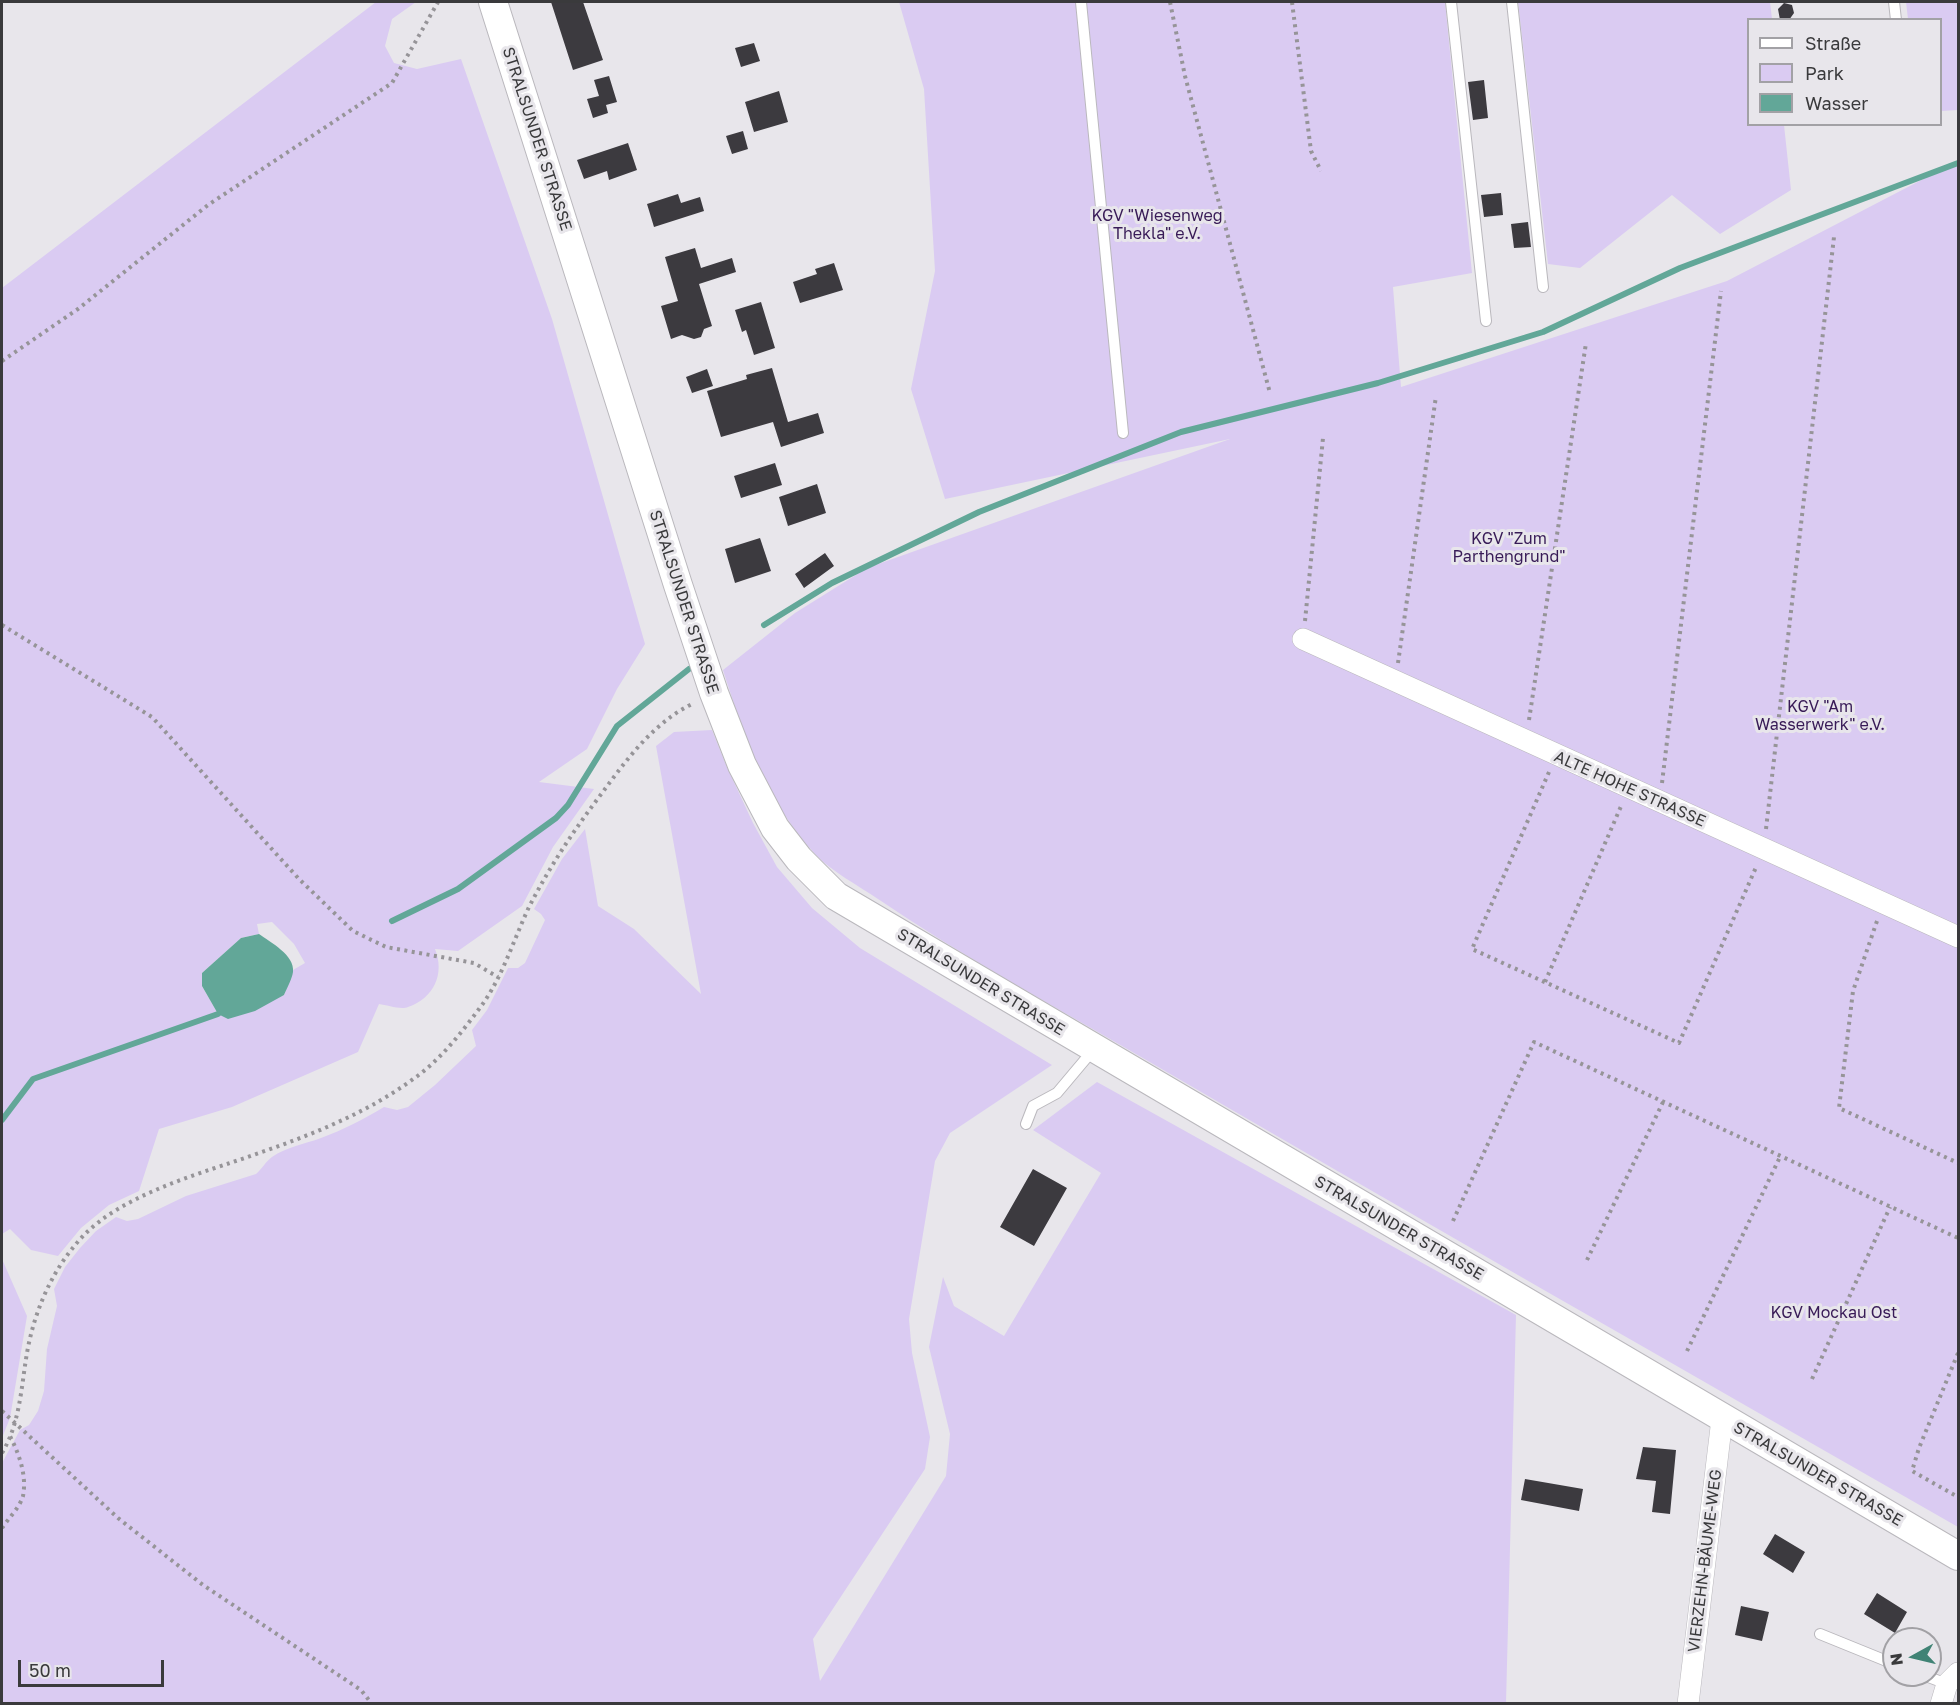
<!DOCTYPE html>
<meta charset="utf-8">
<style>
body{margin:0}
#map{position:relative;width:1960px;height:1705px;overflow:hidden;background:#e8e6eb;font-family:"Golos Text",sans-serif}
canvas{display:block}
.frame{position:absolute;inset:0;border:3px solid #3a3a3c;pointer-events:none}
.legend{position:absolute;left:1747px;top:18px;width:195px;height:108px;box-sizing:border-box;background:#e8e6eb;border:2px solid #a2a1a5;margin:0;padding:8px 10px;list-style:none;font-size:18px;color:#3a3a3c}
.legend li{display:flex;align-items:center;gap:12px;height:30px}
.legend b{width:30px;border:2px solid #a2a1a5}
.north{position:absolute;left:1882px;top:1627px;width:60px;height:60px;box-sizing:border-box;background:#e8e6eb;border:2px solid #a2a1a5;border-radius:50%;rotate:262deg;font-size:16px;font-weight:700;line-height:24px;text-align:center;color:#3a3a3c}
.north::after{content:'';display:block;margin:auto;width:21px;height:27px;background:#408375;clip-path:polygon(50% 0,100% 100%,50% 72%,0 100%)}
.scale{position:absolute;left:18px;top:1660px;width:146px;height:27px;box-sizing:border-box;border:3px solid #3a3a3c;border-top:0;padding-left:8px;font-size:18px;line-height:21px;white-space:nowrap;color:#3a3a3c;-webkit-text-stroke:4px #e8e6eb;paint-order:stroke}
</style>
<div id="map">
<canvas width="1960" height="1705"></canvas>
<div class="frame"></div>
<ul class="legend">
<li><b style="height:8px;background:#fff"></b>Straße</li>
<li><b style="height:16px;background:#dacbf2"></b>Park</li>
<li><b style="height:16px;background:#62a798"></b>Wasser</li>
</ul>
<div class="north">N</div>
<div class="scale">50 m</div>
</div>
<script>
const g = document.querySelector('canvas').getContext('2d');
g.lineJoin = 'round';
function fill(path, color) { g.fillStyle = color; g.fill(path, 'evenodd'); }
function strokePath(path, color, width, dash) { g.strokeStyle = color; g.lineWidth = width; g.lineCap = dash ? 'butt' : 'round'; g.setLineDash(dash || []); g.stroke(path); }
function write(font, color, halo, rows, align = 'center') {
  g.font = font + ' "Golos Text",sans-serif'; g.lineWidth = 6; g.setLineDash([]); g.textBaseline = 'middle'; g.strokeStyle = halo; g.fillStyle = color; for (const [text, x, y, turn = 0] of rows) {
    g.save(); g.translate(x, y); g.rotate((+turn || 0) * Math.PI / 180); g.textAlign = isNaN(turn) ? turn : align; if (halo) g.strokeText(text, 0, 0); g.fillText(text, 0, 0); g.restore();
  }
}
fill(new Path2D(`
 M376,2H416L392,19L385,46L394,63L417,69L461,59L552,319L645,644L617,689L587,749L539,782L594,789L553,847L522,906L458,951L435,949C445,974 434,998 408,1007C401,1010 387,1005 379,1004L358,1052L232,1107L159,1129L139,1191L109,1205L81,1228L58,1256L31,1250L10,1229L2,1234V288ZM272,922L294,944L305,963L293,970L284,995L218,1014L202,986V973L241,938L259,934L257,924Z
 M899,2H1445L1472,273L1393,287L1401,387L1727,281L1958,161V1527C1682,1369 1405,1211 1129,1050C1045,1001 959,954 878,899C859,886 831,871 816,855C767,803 744,736 723,670L795,613L867,568L1230,439L945,499L911,389L935,271L924,89Z
 M1518,2H1770L1772,19L1748,20V124L1784,125L1791,190L1720,234L1672,195L1580,268L1548,264Z
 M1906,2H1958V110L1941,111L1940,20L1908,19Z
 M712,730L726,765L753,823L777,867L812,908L860,948L1052,1065L950,1133L935,1161L909,1319L912,1353L930,1437L925,1469L813,1639L820,1681L946,1476L950,1434L929,1347L943,1277L954,1306L1004,1336L1101,1173L1033,1130L1097,1082L1516,1315L1506,1703H2V1463L20,1430L29,1425L38,1411L44,1391L47,1349L57,1306L54,1289L65,1267L80,1248L96,1231L116,1217L127,1221L138,1219L186,1196L256,1174C262,1169 266,1161 272,1157C286,1147 305,1144 321,1138C343,1130 364,1119 384,1107L397,1110L408,1107L435,1085L476,1046L472,1030L487,1010L508,968H518L525,963L545,920L541,914L534,909L562,859L585,829L598,906L634,929L701,994L656,746L674,732Z
 M2,1259L27,1316L10,1418L2,1438Z`), '#dacbf2');
fill(new Path2D(`
 M259,934C270,942 295,955 293,972C292,979 287,988 284,995L255,1011L228,1019L218,1014L202,986V973L241,938Z`), '#62a798');
strokePath(new Path2D(`
 M764,625L832,583L979,512L1181,432L1378,383L1543,332L1680,268L1958,163
 M392,921L458,889L556,818L568,805L617,726L689,669
 M2,1120L33,1079L218,1014`), '#62a798', 6);
fill(new Path2D(`
 M551,2H583L603,60L573,70Z
 M1784,3L1792,5L1794,13L1789,20H1780L1778,9Z
 M754,43L760,61L741,67L735,48Z
 M609,76L617,102L606,105L608,113L593,118L587,99L599,96L594,80Z
 M1484,80L1488,118L1473,120L1468,82Z
 M779,91L788,122L754,132L745,102Z
 M743,131L748,149L732,154L726,136Z
 M628,143L637,170L609,180L607,171L584,179L577,160Z
 M1501,193L1503,215L1484,217L1481,195Z
 M678,194L681,203L700,197L704,211L654,227L647,204Z
 M1528,222L1531,247L1514,248L1511,224Z
 M695,248L701,268L732,258L736,272L699,284L712,326L704,329L701,337L694,339L682,335L671,339L661,306L678,301L665,257Z
 M834,263L843,290L800,303L793,282L817,274L815,269Z
 M761,302L775,348L754,355L746,330L742,332L735,310Z
 M772,368L788,422L818,413L824,433L781,447L773,422L721,437L707,391L747,379L746,375Z
 M707,369L713,386L692,393L686,377Z
 M775,463L782,485L741,498L734,476Z
 M817,484L826,513L788,526L779,497Z
 M760,538L771,571L735,583L725,549Z
 M825,553L834,566L804,588L795,574Z
 M1033,1169L1067,1188L1034,1246L1000,1227Z
 M1643,1447L1676,1450L1670,1514L1652,1512L1656,1481L1636,1479Z
 M1525,1479L1583,1489L1579,1511L1521,1500Z
 M1775,1534L1805,1552L1793,1573L1763,1554Z
 M1877,1593L1907,1612L1895,1633L1864,1614Z
 M1741,1606L1769,1612L1762,1641L1735,1635Z`), '#3c3a3f');
const lane = new Path2D(`
 M1081,2L1123,433
 M1451,2L1486,321
 M1512,2L1543,287
 M1894,2L1896,20
 M1026,1124L1033,1106L1057,1093L1094,1049
 M1820,1634L1894,1664
 M1923,1675L1947,1684`);
const street = new Path2D(`
 M1303,639L1958,937
 M1688,1704L1722,1419
 M1941,1704L1947,1684L1958,1673`);
const secondary = new Path2D(`
 M493,2L678,585L714,693L742,765L775,828L799,859L836,896L1958,1556`);
strokePath(lane, '#bab8bd', 12);
strokePath(street, '#bab8bd', 22);
strokePath(secondary, '#bab8bd', 30);
strokePath(new Path2D(`
 M1170,2L1185,76L1270,393
 M1292,2L1311,151L1321,171
 M2,361L78,309L208,205L392,83L438,2
 M1305,621L1323,438
 M2,625L152,717L299,879L353,931L386,947L474,963L498,977
 M1398,663L1436,396
 M1529,720L1586,343
 M1549,772L1472,949L1679,1043L1757,865
 M1662,783L1721,291
 M1766,829L1834,237
 M1877,921L1853,991L1839,1108L1958,1163
 M1545,982L1622,804
 M1453,1221L1534,1042L1958,1238
 M1587,1260L1663,1102
 M1687,1351L1780,1157
 M1958,1353L1919,1448L1912,1471L1958,1497
 M1812,1379L1890,1207
 M2,1411L118,1518L203,1585L361,1690L372,1704
 M2,1453C19,1425 21,1391 26,1359C33,1313 52,1268 85,1234C120,1199 184,1178 230,1163C295,1141 361,1118 416,1077C441,1059 461,1033 479,1009C502,979 513,941 529,907C550,866 574,830 602,793C627,759 654,722 694,703
 M2,1528C8,1519 20,1507 23,1496C27,1475 19,1454 10,1436`), '#969498', 4, [3, 4.5]);
strokePath(lane, '#fff', 10);
strokePath(street, '#fff', 21);
strokePath(secondary, '#fff', 28);
write('16px', '#3a3a3c', '#e8e6eb', [
 ["STRALSUNDER STRASSE",537,139,72],
 ["STRALSUNDER STRASSE",684,602,72],
 ["ALTE HOHE STRASSE",1630,789,24],
 ["STRALSUNDER STRASSE",981,982,31],
 ["STRALSUNDER STRASSE",1399,1228,30],
 ["STRALSUNDER STRASSE",1818,1474,30],
 ["VIERZEHN-BÄUME-WEG",1705,1561,-83]
]);
write('16px', '#381b57', '#e8e6eb', [
 ["KGV \"Wiesenweg",1157,216],
 ["Thekla\" e.V.",1157,234],
 ["KGV \"Zum",1509,539],
 ["Parthengrund\"",1509,557],
 ["KGV \"Am",1820,707],
 ["Wasserwerk\" e.V.",1820,725],
 ["KGV Mockau Ost",1834,1313]
]);
</script>
